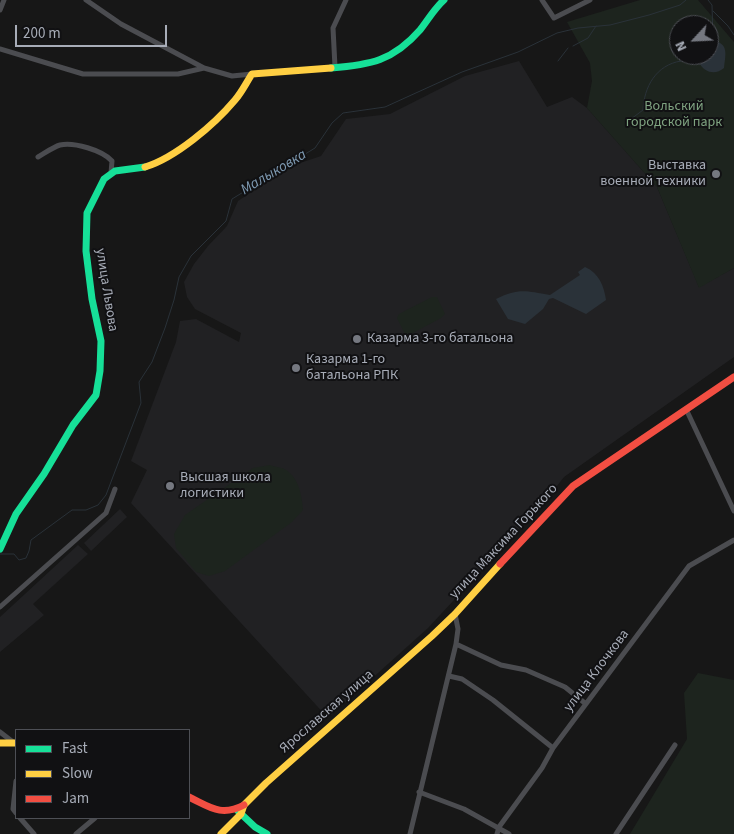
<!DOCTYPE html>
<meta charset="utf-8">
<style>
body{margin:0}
#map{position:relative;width:734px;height:834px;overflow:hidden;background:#171717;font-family:"Source Sans 3",sans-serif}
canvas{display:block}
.legend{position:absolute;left:15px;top:729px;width:175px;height:90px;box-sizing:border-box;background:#111113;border:1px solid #4d4f55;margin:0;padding:6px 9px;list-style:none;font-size:15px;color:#a8adb8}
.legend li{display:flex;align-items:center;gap:10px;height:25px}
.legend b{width:25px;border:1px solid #4d4f55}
.north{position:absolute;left:669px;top:15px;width:50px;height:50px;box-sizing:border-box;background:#111113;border:1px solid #4d4f55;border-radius:50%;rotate:245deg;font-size:14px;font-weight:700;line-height:20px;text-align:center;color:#a8adb8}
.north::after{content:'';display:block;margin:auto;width:18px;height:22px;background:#757880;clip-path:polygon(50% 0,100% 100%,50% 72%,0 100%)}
.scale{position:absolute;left:15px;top:25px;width:152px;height:22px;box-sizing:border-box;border:2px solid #a8adb8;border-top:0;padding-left:6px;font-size:15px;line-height:18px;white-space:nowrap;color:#a8adb8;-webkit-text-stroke:4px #111113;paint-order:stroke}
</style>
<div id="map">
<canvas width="734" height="834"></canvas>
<ul class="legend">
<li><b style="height:6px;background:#16e098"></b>Fast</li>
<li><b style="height:6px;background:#ffcf43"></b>Slow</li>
<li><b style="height:6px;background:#f24e42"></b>Jam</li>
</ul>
<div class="north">N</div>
<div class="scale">200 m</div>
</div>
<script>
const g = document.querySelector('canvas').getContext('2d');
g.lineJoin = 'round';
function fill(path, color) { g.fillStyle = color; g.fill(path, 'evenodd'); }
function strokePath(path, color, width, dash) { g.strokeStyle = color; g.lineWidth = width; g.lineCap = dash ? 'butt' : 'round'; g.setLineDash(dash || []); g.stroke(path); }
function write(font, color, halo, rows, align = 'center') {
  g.font = font + ' "Source Sans 3",sans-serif'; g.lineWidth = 4; g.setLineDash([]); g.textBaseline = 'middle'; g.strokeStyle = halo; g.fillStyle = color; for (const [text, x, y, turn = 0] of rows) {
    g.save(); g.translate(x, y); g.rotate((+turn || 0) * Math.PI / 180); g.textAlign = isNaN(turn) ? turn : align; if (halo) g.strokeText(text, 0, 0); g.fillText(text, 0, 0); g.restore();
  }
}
fill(new Path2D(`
 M519,61L547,107L572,97L587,108L657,187L699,287L734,268V357L564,477L542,505L428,628L328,718L131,503L147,470L131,461L176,342L180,321L196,319L239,342L241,333L195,309L187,297L184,282L194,264L208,246L227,226L238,201L291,166L321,156L346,119L390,114L465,76Z
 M120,509L127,517L91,551L84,543Z
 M78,545L88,554L33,604L44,615L0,652V617Z`), '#212123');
fill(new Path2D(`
 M640,0H698L734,42V268L699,288L657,187L587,108L592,81L590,63L567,22ZM679,25H709V55H679Z
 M432,297H437L445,314L441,318L409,335L405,334L397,318L399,314Z
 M270,465C275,467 282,467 286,470C299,478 302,496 303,510L292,522L225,571L209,576L196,572L176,548L174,534L185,515L253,468Z
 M698,673L734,680V834H630L687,739L684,693Z`), '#1d241e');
fill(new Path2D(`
 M709,40C729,42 726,52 724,68C716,75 705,73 700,64L703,55H709Z
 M585,267C599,273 604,286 606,300L586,314L553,298L549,299L543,309L525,324L508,319L496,299C519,288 525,291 550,295L580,275L578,272Z`), '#2a3239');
strokePath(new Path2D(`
 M708,0L712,5L713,41
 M713,11L728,26L734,35
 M573,46L588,38L596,26
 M558,61L568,48
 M631,119L643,110C644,87 656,65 681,61C687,60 694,63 700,64
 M0,554H14L19,560L26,558L29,551L31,540L72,510H86L98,505L106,495L141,403L139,382L152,362L165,328L174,300L179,277L191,256L226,221L232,199L315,148L332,123L343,113L385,107L462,72L518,52L557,33L578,28L610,25L649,15L680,5L686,0`), '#2a3239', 1);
strokePath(new Path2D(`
 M86,0L121,24L204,68L232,76L252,74
 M542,0L554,18L590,0
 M0,10L4,0
 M0,49L83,74H178L204,68
 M335,67L333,28L346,0
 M38,157C45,153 53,147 60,145C74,142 102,150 112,161L111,173
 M686,409L734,511
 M0,607L106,513L115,489
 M456,644L501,665L526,670L565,687L586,704
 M449,676L462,679L493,700L553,748
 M0,732L13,742
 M16,781L13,809L16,813
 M419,792L464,809L509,834
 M20,818L34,834
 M76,834L95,818
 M410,834L456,644L458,629L455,614
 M497,834L499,827L542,768L553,748L689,566L734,540
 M616,834L675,745`), '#4b4c50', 5);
strokePath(new Path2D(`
 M331,68C370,65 393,61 420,30C428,20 434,9 444,0
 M0,549L16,514L44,474L73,425L96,395L100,371L101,341L92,299L86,251L87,213L104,179L115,171L145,167
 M238,811L255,827L267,834`), '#16e098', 7);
strokePath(new Path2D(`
 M145,167C175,158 214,125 235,100C242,92 246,83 252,74L331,68
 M0,743H16
 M221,834L241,814L244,805L266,783L432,636L455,614L500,564`), '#ffcf43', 7);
strokePath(new Path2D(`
 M500,564L573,486L734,377
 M189,797C210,807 221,817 244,805`), '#f24e42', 7);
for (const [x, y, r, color] of [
 [716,174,5,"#757880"],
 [357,339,5,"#757880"],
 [296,368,5,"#757880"],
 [170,486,5,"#757880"]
]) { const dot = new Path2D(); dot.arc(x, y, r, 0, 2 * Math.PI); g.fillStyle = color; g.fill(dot); strokePath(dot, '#111113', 2); }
write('14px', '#7fa381', '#111113', [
 ["Вольский",674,107],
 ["городской парк",674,123]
]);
write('14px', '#a8adb8', '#111113', [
 ["Выставка",706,166,"right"],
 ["военной техники",706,182,"right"],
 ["Казарма 3-го батальона",367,339],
 ["Казарма 1-го",306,360],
 ["батальона РПК",306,376],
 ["Высшая школа",180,478],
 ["логистики",180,494]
], 'left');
write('14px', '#a8adb8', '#111113', [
 ["улица Львова",106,290,81],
 ["улица Максима Горького",504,542,-47],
 ["улица Клочкова",597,671,-53],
 ["Ярославская улица",327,712,-41]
]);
write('italic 15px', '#7f9bb3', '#111113', [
 ["Малыковка",274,173,-31]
]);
</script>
